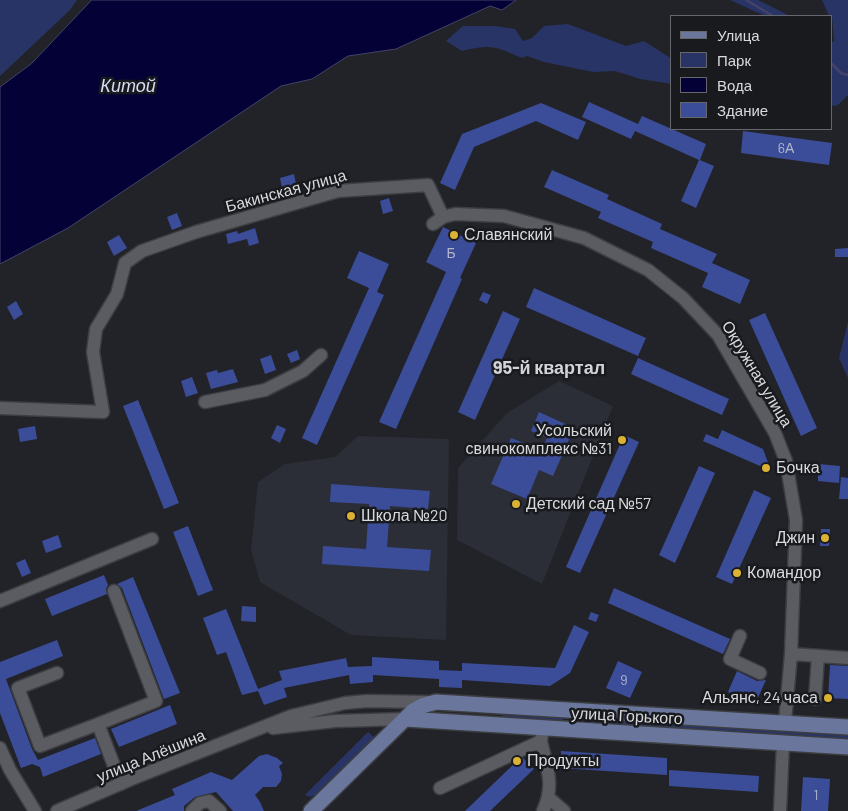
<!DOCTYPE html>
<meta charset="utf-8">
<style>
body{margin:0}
#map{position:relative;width:848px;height:811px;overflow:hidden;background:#222328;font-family:Barlow,sans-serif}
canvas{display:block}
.legend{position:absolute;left:670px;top:15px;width:162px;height:115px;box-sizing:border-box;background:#181a1e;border:1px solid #65676a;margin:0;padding:6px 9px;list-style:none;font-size:15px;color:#d9dadd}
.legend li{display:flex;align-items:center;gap:10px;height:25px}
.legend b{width:25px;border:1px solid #65676a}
</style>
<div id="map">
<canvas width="848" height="811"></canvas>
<ul class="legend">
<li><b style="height:6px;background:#6a769c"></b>Улица</li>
<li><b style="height:14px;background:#283465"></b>Парк</li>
<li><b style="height:14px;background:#040136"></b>Вода</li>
<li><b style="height:14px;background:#3b4d98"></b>Здание</li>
</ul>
</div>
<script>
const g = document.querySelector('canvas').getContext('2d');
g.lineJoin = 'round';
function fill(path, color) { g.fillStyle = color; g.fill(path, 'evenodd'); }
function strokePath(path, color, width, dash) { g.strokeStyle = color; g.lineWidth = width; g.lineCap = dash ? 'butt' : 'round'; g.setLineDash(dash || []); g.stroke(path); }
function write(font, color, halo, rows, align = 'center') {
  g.font = font + ' Barlow,sans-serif'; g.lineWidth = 5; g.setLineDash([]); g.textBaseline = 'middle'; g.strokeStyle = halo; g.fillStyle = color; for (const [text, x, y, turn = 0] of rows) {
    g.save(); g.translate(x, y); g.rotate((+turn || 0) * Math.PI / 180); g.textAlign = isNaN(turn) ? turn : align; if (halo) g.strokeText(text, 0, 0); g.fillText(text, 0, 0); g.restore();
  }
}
fill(new Path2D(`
 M559,381L613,406L542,584L457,540L458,468L507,413Z
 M358,436L449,439L446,640L351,635L260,582L251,550L258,482L285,464L335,457Z`), '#2b2e37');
fill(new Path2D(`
 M0,0H77L70,10L0,76Z
 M730,0H758L790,16H765Z
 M822,0H848V95L838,105L832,106V42L834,41L832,16H829Z
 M568,24L626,46L644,41L672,59V84L640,79L615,71L593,72L544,62L527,56L522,58C494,46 492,44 462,51L446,41L463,26H495L515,29L523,41L532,38L544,26Z
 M848,322V378L839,358Z
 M508,712L563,717L562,725L495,720Z
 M584,718L848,734V742L584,726Z
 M368,732L375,738L320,792L310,797L305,795Z`), '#283465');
const water = new Path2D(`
 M92,0H516L502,10L490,6L396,49L348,56L312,79L281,86L68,228L0,264V87L31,64Z`);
fill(water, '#040136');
strokePath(water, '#444268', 1);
strokePath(new Path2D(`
 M746,0L773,16
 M832,64L841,73L848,75`), '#444268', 2.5);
fill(new Path2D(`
 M589,102L638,124L642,116L706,144L700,160L714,166L696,208L681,201L699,160L635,131L631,139L582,117Z
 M541,103L586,122L578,140L536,121L474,147L455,190L440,183L462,134Z
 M743,131L832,143L829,165L741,153Z
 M552,170L609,195L607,199L662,224L660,229L717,254L712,263L750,280L740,304L702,287L708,273L651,248L653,242L598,218L601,212L544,187Z
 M294,174L297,189L283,193L280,178Z
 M389,198L393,211L383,214L380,201Z
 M233,200L237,210L227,213L224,203Z
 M177,213L182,226L172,230L167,217Z
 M443,227L476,243L460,278L462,279L396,429L379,422L446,272L426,262Z
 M255,228L259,243L249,246L247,239L228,244L226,234L237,231L238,234Z
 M119,235L127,248L114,256L107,242Z
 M848,248V257H835V249Z
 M359,251L389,264L377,292L384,295L317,445L302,438L369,288L347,278Z
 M534,288L646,338L638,356L526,307Z
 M483,292L491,295L487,304L479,300Z
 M16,301L23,314L14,320L7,307Z
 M503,311L520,319L475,420L458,412Z
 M765,313L817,428L801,436L749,320Z
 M297,350L300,359L291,363L287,354Z
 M271,355L276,370L265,374L260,359Z
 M638,358L729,399L722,415L631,374Z
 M233,369L238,382L211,389L206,373L217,370L218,373Z
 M192,377L198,393L186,397L181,381Z
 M138,400L179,503L164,509L123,406Z
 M539,412L574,428L553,476L539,470L527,499L491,484L511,438L542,450L547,438L531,431Z
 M277,425L286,429L280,443L271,438Z
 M35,426L37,439L20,442L18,429Z
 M722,430L763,449L770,468L760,470V466L703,441L706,434L718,439Z
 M624,435L639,442L580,573L566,567Z
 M818,464L840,466L839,483L818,481Z
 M699,466L715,473L675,563L659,555Z
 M841,477L848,478V499H839Z
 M331,484L430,491L428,509L390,506L387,547L431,550L429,571L322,564L323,546L366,549L369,504L330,502Z
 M754,490L771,498L732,584L716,577Z
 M188,526L213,590L198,596L173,532Z
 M821,529H830L829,546H820Z
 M58,535L62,547L46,553L42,541Z
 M25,559L31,573L22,577L16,563Z
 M104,575L108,585L106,589L107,594L52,616L45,599Z
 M133,577L180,693L164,699L122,588L117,584Z
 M614,588L730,639L723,654L608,603Z
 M242,606L256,607V622L241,621Z
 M226,609L258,689L282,680L279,671L346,658L348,667L372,666V657L439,661V670L462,671V663L555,668L574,625L589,632L570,673L550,686L462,680V688L439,687V679L373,675V682L350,684L349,675L284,688L287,697L264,705L258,691L242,695L226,652L217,655L203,618Z
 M591,612L599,615L596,622L588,619Z
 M57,640L63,656L6,679L32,749L38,760L95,738L101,754L43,777L40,767L32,764L21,768L0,713V662Z
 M618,661L642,672L630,698L606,688Z
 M830,665L848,666V699L828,698Z
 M737,671L757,681L766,680L755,704L728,692Z
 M170,705L177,724L119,747L111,729Z
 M561,751L667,758V775L560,768Z
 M267,754L277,758L283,763L279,766L282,774L281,781L276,787H263L255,795L260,802L264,811H233L216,792L195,797L184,806V811H136L175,795L172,789L211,772L232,780L259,756Z
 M523,758L534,769L490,811H465L516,762Z
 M669,770L759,776L758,792L669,786Z
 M803,777L830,779L828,811H801Z`), '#3b4d98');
const minor = new Path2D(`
 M433,224L443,217L455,214L504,216L584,238L648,270L683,298L718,335L775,433L786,461L796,520L791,654L785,722
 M205,402L265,390L303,371L321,355
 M0,408L103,412L93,352L96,329L117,294L125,263L142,251L196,232L338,191L428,185L443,217
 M0,601L152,539
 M740,636L730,659L760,673
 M791,654L848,658
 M57,673L18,688L40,746L98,724L121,784
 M815,699L818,656
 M98,724L156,701L114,591
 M273,728L335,721L405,719
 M542,734L541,741C547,768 555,785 543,811
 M0,748L10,770L35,811
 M440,788L541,741
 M549,798L564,811
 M57,811L134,778L291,716L345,703L367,701L429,702
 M192,811L200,803L209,801L220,811
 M780,811L783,743`);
const major = new Path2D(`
 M405,719L848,747
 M311,811L413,711L422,706L436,702L848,727`);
strokePath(minor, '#3c3e41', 15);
strokePath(major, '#3c3e41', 18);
strokePath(minor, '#5a5c61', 12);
strokePath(major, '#6a769c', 15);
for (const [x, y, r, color] of [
 [454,235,5,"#dbb233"],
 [622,440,5,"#dbb233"],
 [766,468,5,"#dbb233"],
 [516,504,5,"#dbb233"],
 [351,516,5,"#dbb233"],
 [825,538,5,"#dbb233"],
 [737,573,5,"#dbb233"],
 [828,698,5,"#dbb233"],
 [517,761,5,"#dbb233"]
]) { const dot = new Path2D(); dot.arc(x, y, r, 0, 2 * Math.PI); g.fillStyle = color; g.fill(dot); strokePath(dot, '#181a1e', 2); }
write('14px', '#b2b7cc', null, [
 ["6А",786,148],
 ["Б",451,253],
 ["9",624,680],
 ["1",816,795]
]);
write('16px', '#d9dadd', '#181a1e', [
 ["Бакинская улица",286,191,-15],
 ["Окружная улица",757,374,59],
 ["улица Горького",627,716,3],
 ["улица Алёшина",151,756,-22]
]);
write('16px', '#d9dadd', '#181a1e', [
 ["Славянский",464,235],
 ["Усольский",612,431,"right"],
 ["свинокомплекс №31",612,449,"right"],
 ["Бочка",776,468],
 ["Детский сад №57",526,504],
 ["Школа №20",361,516],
 ["Джин",815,538,"right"],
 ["Командор",747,573],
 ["Альянс, 24 часа",818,698,"right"],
 ["Продукты",527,761]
], 'left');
write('italic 18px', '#d6ddf3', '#181a1e', [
 ["Китой",128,86]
]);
write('bold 18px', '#d1d3d9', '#181a1e', [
 ["95-й квартал",549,368]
]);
</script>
